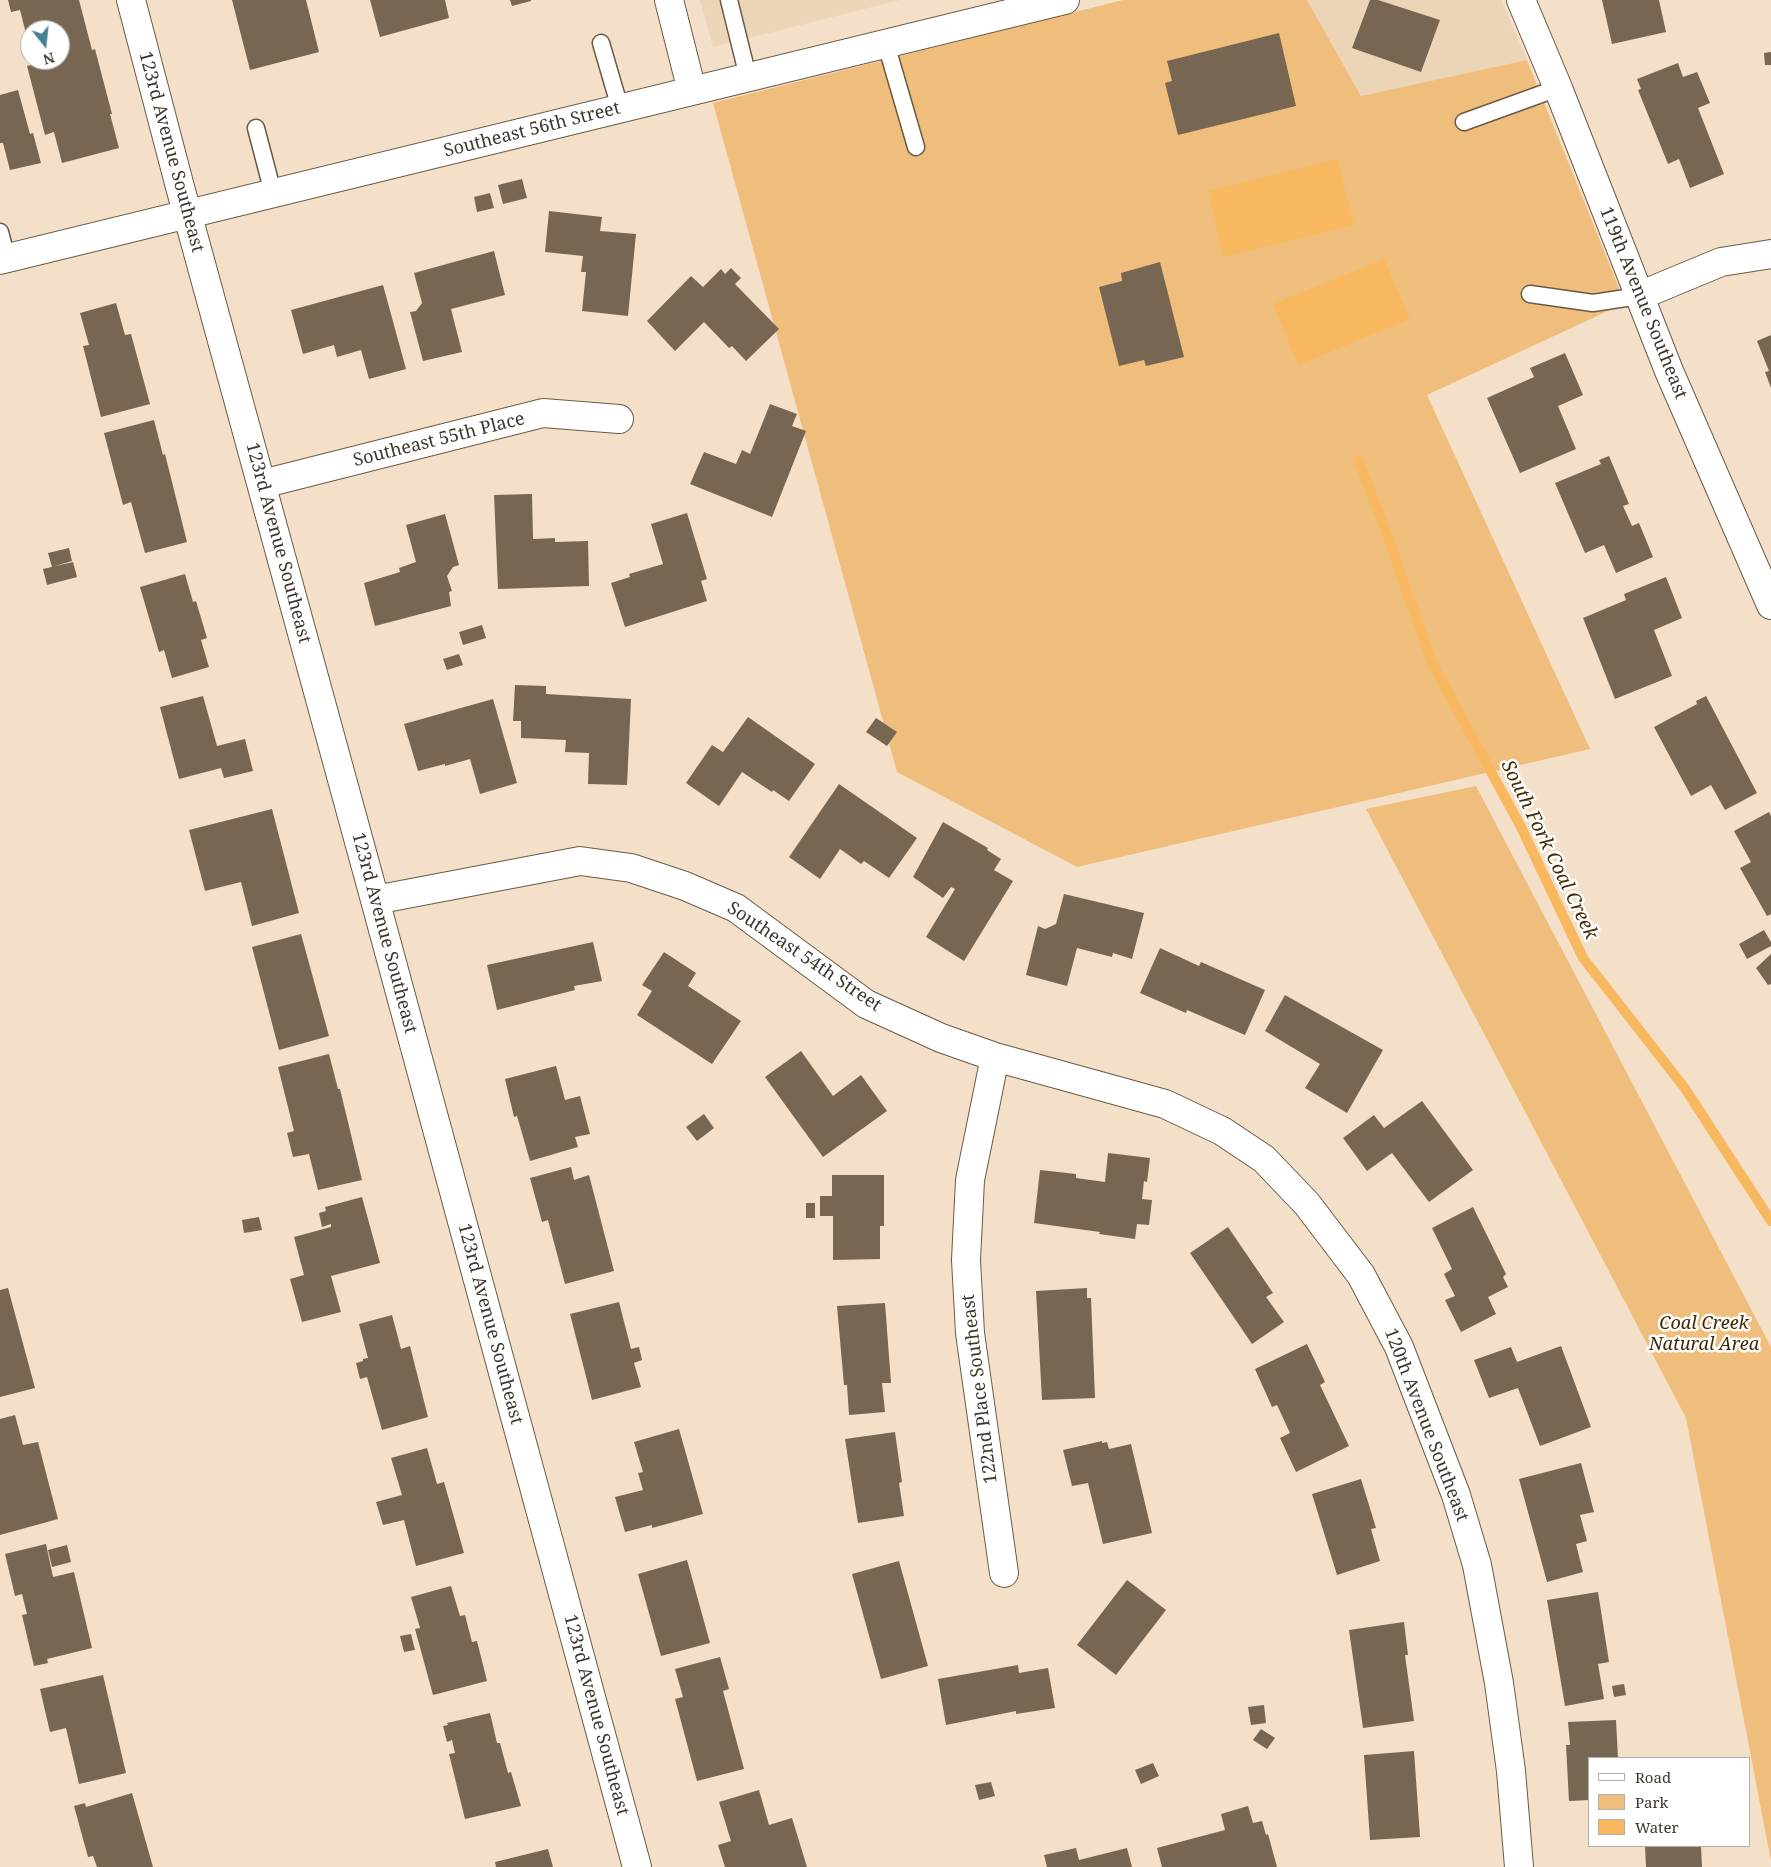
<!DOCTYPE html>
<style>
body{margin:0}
#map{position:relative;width:1771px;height:1867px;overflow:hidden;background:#f4e0c8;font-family:"Noto Serif",serif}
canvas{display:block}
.legend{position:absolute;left:1588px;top:1757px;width:162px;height:90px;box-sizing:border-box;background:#fff;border:1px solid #b2afab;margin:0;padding:6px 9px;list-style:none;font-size:15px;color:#3e372d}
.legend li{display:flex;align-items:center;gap:10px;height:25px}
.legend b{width:25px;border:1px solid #b2afab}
.north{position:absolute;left:20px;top:20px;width:50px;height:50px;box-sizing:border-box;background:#fff;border:1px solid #b2afab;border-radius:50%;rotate:164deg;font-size:14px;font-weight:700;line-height:20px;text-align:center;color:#3e372d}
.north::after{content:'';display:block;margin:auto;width:18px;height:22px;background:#438196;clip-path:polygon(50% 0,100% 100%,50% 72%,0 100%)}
</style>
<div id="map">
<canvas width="1771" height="1867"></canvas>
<ul class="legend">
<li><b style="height:6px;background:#fff"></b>Road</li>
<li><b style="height:14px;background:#f0be7c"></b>Park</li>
<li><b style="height:14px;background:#f8b860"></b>Water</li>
</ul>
<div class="north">N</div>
</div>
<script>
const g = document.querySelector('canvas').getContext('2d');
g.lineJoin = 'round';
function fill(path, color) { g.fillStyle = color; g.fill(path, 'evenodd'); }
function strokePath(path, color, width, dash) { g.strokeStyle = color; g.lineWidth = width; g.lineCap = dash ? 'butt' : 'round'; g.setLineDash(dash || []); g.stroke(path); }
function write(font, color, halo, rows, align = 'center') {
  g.font = font + ' "Noto Serif",serif'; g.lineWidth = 5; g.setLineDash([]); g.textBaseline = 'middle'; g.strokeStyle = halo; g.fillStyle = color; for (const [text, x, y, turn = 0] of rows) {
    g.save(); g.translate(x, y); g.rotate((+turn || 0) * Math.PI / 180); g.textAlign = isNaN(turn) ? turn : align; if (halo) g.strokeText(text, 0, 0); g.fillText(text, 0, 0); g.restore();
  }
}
fill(new Path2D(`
 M700,0H900L713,47Z
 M1307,0H1501L1527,60L1361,96Z`), '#ecd4b6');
fill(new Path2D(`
 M1123,0H1307L1361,96L1527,60L1625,303L1427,395L1590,749L1077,867L897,772L713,103Z
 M1476,786L1771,1347V1861L1686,1418L1366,809Z`), '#f0be7c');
fill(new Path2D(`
 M1338,159L1354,225L1223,257L1208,191Z
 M1384,259L1410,319L1298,365L1273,304Z`), '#f8b860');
strokePath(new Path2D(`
 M1358,460L1385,529L1432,663L1521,827L1583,958L1684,1087L1771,1221`), '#f8b860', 10);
fill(new Path2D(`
 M8,0H79L92,50L95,49L112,114H110L119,148L62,163L54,132L45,135L27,66L35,64L33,60H60V30H30L29,45L20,10L11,12Z
 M232,0H306L319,52L250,70Z
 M370,0H445L449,18L380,37Z
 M510,0H531V1L512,6Z
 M1370,0H1378L1440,20L1421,72L1352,48Z
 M1602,0H1659L1666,32L1612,44Z
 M1279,33L1296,106L1178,135L1165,83L1172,81L1167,61Z
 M1771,52V65H1765L1764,53Z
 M1678,63L1683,77L1697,72L1710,103L1698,108L1724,174L1690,188L1679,159L1668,164L1638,90L1641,89L1637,79Z
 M18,90L30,134L33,133L41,163L10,170L3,143H0V95Z
 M522,179L527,198L503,204L498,185Z
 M490,193L494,208L477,212L474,197Z
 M549,211L602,217L600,231L636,234L628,316L582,311L586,272H581L583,256L545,252Z
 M494,251L505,295L451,309L462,352L423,361L410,312L416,311L422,303L414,273Z
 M1160,262L1184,357L1146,366L1144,360L1119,366L1099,287L1122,281L1121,273Z
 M731,268L741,278L735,284L779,329L746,361L732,346L729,348L704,322L675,351L647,321L691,276L703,287L721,269L725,274Z
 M383,285L406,369L369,379L361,350L337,357L334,345L303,354L291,310Z
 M116,303L125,335L131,334L150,404L101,417L83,346L89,345L80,313Z
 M1771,335V388L1765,372L1769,371L1757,341Z
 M1565,353L1583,395L1558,406L1576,449L1520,473L1487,398L1534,377L1530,368Z
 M770,404L797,414L792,426L806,431L772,517L690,484L704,452L736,464L742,450L750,454Z
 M154,420L163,455L165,454L187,542L145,553L131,502L123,505L104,433Z
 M1609,456L1629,504L1623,506L1632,526L1639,523L1653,557L1616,573L1604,545L1585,553L1555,483L1601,464L1599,460Z
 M532,494L533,539L555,538V542L588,541L589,586L498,589L494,495Z
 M687,513L707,579L701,581L707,601L625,627L611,583L630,577L629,574L663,564L651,524Z
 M445,514L459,565L453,567L447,576L452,591L449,592L451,606L375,626L364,583L400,572L399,568L416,562L406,525Z
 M69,548L72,561L52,567L48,553Z
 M73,562L77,577L47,585L43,569Z
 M185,574L193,602L196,601L207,638L201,640L209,667L172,678L164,650L159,652L140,587Z
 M1666,577L1682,618L1654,630L1672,676L1615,699L1583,618L1626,600L1624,594Z
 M482,625L486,638L463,645L459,632Z
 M459,654L463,665L447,670L443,659Z
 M515,685L546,686V694L631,699L627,785L588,784L589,753L565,752L566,740L521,738V721H513Z
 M203,696L217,746L245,739L253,771L224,778L221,768L179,779L160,707Z
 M1706,696L1757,793L1725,810L1711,785L1691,796L1654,727L1697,704L1696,701Z
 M493,699L517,783L480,794L470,759L445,766V764L418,771L404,724Z
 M748,717L815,764L789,801L773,790L772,792L742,772L719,806L686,783L712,745L723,752Z
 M876,718L897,732L887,746L866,732Z
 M839,784L917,838L889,878L864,861L861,864L840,849L820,879L789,857Z
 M272,809L299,913L252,926L241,882L205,891L189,830Z
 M1769,812L1771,816V914L1767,916L1740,868L1751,862L1734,831Z
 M943,822L988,848L987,850L1001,859L994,870L1013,881L964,961L926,937L955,889L951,887L943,898L913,877Z
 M1064,894L1144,913L1132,959L1113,953L1112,957L1077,948L1067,986L1026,975L1038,926L1045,929L1056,924Z
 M1764,930L1771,942V946L1747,959L1739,944Z
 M301,934L329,1036L279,1050L252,947Z
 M593,942L602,981L574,986L575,990L497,1010L487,965Z
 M1160,948L1199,966L1201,962L1265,990L1245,1035L1187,1010L1186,1013L1140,993Z
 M664,952L696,973L688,986L741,1021L712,1064L637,1015L652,991L642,985Z
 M1771,954V984L1768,985L1756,968Z
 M1285,995L1383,1050L1347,1113L1305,1088L1320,1064L1265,1031Z
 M801,1051L833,1096L861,1075L887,1111L823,1157L765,1077Z
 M329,1054L338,1089H340L362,1180L318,1190L309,1154L293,1157L287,1133L294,1131L278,1067Z
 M556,1066L565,1100L580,1096L590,1134L575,1137L578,1147L530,1161L517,1116L514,1117L505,1079Z
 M1422,1101L1473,1170L1429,1202L1392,1153L1367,1171L1343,1138L1374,1115L1384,1128Z
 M704,1114L714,1128L697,1141L686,1127Z
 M1108,1153L1150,1158L1147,1182L1144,1181L1142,1199L1152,1200L1149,1225L1137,1224L1135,1239L1099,1234L1100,1232L1034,1223L1040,1170L1076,1174V1178L1105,1182Z
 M571,1167L574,1180L589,1175L614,1271L565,1284L548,1220L542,1222L530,1178Z
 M832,1175H884V1226H880V1259L833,1260V1216H820V1196H832Z
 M362,1197L380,1263L331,1276L341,1312L302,1322L290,1279L304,1275L294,1237L331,1227V1224L322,1227L319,1213L326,1211L325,1207Z
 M806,1203H815V1218H806Z
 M1473,1207L1506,1274L1503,1277L1508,1287L1488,1297L1496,1314L1461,1332L1445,1300L1455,1296L1444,1274L1452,1269L1432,1228Z
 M259,1217L262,1230L244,1233L242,1220Z
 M1228,1227L1273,1293L1266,1297L1284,1322L1252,1344L1190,1253Z
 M8,1288L35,1388L0,1397V1290Z
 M1087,1288V1298H1091L1095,1398L1042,1400L1036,1291Z
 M619,1302L631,1349L639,1347L642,1360L634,1363L641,1387L592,1400L570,1314Z
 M885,1303L891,1383H882L885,1412L849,1415L847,1385H844L837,1306Z
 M392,1315L401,1349L410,1346L428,1417L382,1430L367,1377L360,1379L356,1363L363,1361V1359L368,1358L359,1324Z
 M1307,1344L1325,1382L1320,1385L1349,1446L1296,1472L1280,1438L1290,1433L1277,1405L1272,1407L1255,1369Z
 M1561,1346L1591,1427L1540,1446L1518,1388L1489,1398L1474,1360L1511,1347L1517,1362Z
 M15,1415L23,1445L38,1442L58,1519L0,1535V1419Z
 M679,1429L703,1514L652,1528V1525L625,1532L615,1497L643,1490L638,1473L643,1472L634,1442Z
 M895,1432L902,1482L899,1483L904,1516L858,1523L845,1439Z
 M1102,1441V1443L1107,1442L1109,1449L1131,1444L1152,1533L1103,1544L1088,1483L1072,1486L1063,1450Z
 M427,1448L437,1484L444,1482L464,1553L416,1566L404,1520L383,1525L376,1502L402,1495L391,1458Z
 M1581,1463L1594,1512L1580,1515L1587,1541L1576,1544L1583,1572L1547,1582L1519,1479Z
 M1361,1479L1376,1528L1371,1529L1380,1561L1337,1575L1312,1494Z
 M46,1544L53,1577L74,1572L92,1648L47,1659L48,1663L34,1666L22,1615L27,1614L22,1594L15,1596L5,1554Z
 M67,1545L71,1562L52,1567L48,1550Z
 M687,1560L710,1643L661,1656L638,1574Z
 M899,1561L928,1666L881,1679L852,1574Z
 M1127,1580L1166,1610L1116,1675L1077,1645Z
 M451,1586L460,1616L465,1615L472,1642L477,1641L487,1681L433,1695L415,1629L420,1628L411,1597Z
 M1598,1592L1609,1662L1598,1664L1604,1699L1565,1706L1547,1600Z
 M1404,1622L1408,1655H1405L1414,1721L1363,1728L1349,1630Z
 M411,1634L415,1650L404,1652L400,1636Z
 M720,1657L729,1689L723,1691L744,1769L697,1781L675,1699L683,1697L675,1669Z
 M1018,1665L1019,1673L1048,1668L1055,1708L1016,1714V1711L946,1725L938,1679Z
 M103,1675L126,1773L79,1784L66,1728L50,1732L40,1689Z
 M1624,1684L1626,1695L1614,1697L1612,1686Z
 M1264,1705L1266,1723L1251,1725L1248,1707Z
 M490,1713L497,1743H500L508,1773L511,1772L521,1806L465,1819L449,1754L455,1753L452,1740L447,1742L443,1726L448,1725L447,1723Z
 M1616,1720L1618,1758H1590V1800L1569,1801L1566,1745H1570L1568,1722Z
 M1261,1729L1275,1738L1267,1749L1253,1740Z
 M1414,1751L1420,1837L1370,1840L1364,1755Z
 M1153,1763L1159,1776L1141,1784L1135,1770Z
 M991,1782L995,1796L979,1800L975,1785Z
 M759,1790L769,1825L792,1818L807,1867H725L718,1845L731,1841L719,1802Z
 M132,1793L153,1867H97L93,1856L88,1857L74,1806L85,1803L86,1807Z
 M1248,1806L1253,1823L1262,1821L1266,1835L1268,1834L1277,1867H1162L1157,1848L1225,1830L1221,1814Z
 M1645,1846H1701L1702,1867H1646Z
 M1076,1848L1079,1860L1127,1848L1132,1867H1047L1044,1855Z
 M548,1849L553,1867H496L495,1862Z`), '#776651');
const service = new Path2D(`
 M729,0L748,77
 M601,43L620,108
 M886,44L916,147
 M1464,122L1558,88
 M256,128L273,193
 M0,232L7,259
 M1530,294L1593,303L1639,296`);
const minor = new Path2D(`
 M131,0L180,187L375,900L637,1867
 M669,0L692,91
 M0,260L1065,0
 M1639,296L1721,262L1771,254
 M262,484L543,413L619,419
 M375,900L580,861L631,868L685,886L736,908L866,1004L941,1038L995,1057L1165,1104L1222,1131L1264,1159L1307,1204L1361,1275L1399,1347L1456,1495L1477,1565L1499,1683L1511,1771L1519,1867
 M995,1057L970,1180L966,1260L970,1333L1004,1573`);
const tertiary = new Path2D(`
 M1521,0L1558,88L1669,371L1771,605`);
strokePath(service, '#6a5a45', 19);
strokePath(minor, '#6a5a45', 30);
strokePath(tertiary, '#6a5a45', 30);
strokePath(service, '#fff', 16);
strokePath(minor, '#fff', 28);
strokePath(tertiary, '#fff', 28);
write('18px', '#3e372d', '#fff', [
 ["Southeast 56th Street",532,130,-14],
 ["123rd Avenue Southeast",171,152,75],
 ["119th Avenue Southeast",1643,303,68],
 ["Southeast 55th Place",439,440,-14],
 ["123rd Avenue Southeast",278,543,75],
 ["123rd Avenue Southeast",384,933,75],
 ["Southeast 54th Street",804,957,34],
 ["123rd Avenue Southeast",490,1324,75],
 ["122nd Place Southeast",980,1389,-97],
 ["120th Avenue Southeast",1426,1425,69],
 ["123rd Avenue Southeast",596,1715,75]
]);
write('italic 18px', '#412901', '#fff', [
 ["Coal Creek",1704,1324],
 ["Natural Area",1704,1345]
]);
write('italic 19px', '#452c04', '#fff', [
 ["South Fork Coal Creek",1549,850,64]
]);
</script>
